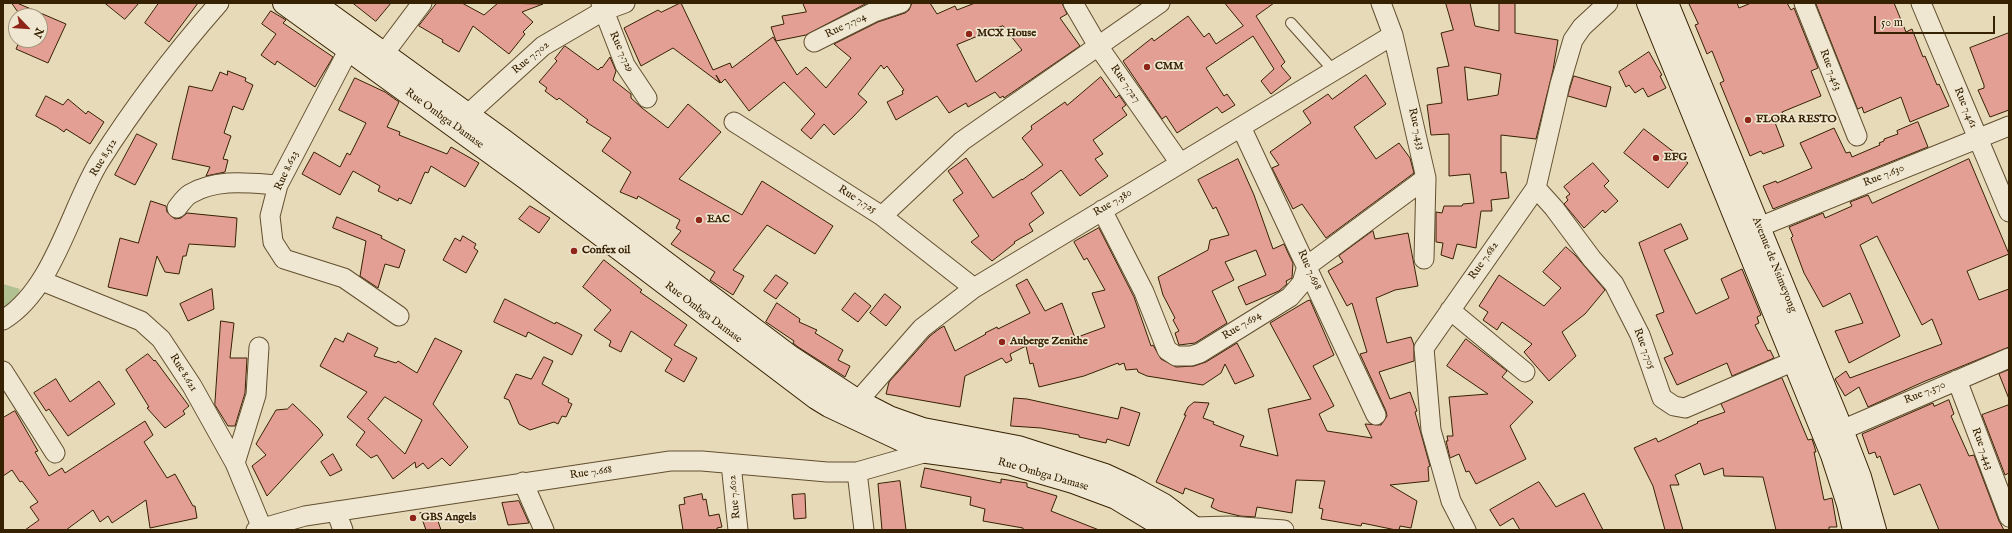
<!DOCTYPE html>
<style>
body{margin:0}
#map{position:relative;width:2012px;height:533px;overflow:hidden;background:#e7dab8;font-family:"IM FELL English",serif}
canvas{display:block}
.frame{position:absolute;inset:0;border:4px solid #362102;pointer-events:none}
.north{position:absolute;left:8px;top:8px;width:40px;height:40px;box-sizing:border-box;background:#efe7d1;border:1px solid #a5987e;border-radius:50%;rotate:115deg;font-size:11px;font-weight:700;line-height:16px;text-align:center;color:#362102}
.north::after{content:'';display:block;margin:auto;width:14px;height:18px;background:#8f2418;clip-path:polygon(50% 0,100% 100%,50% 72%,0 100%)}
.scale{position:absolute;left:1874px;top:16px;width:121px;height:18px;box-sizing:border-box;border:2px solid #362102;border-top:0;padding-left:5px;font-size:12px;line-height:14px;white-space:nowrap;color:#362102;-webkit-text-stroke:3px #efe7d1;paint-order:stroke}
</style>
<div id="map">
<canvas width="2012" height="533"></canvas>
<div class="frame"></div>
<div class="north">N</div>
<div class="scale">50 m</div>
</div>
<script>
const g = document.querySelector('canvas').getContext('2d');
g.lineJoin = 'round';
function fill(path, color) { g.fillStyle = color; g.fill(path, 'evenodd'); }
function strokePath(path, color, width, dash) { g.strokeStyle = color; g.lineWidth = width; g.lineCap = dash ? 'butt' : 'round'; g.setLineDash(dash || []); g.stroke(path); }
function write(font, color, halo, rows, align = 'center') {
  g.font = font + ' "IM FELL English",serif'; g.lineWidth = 3.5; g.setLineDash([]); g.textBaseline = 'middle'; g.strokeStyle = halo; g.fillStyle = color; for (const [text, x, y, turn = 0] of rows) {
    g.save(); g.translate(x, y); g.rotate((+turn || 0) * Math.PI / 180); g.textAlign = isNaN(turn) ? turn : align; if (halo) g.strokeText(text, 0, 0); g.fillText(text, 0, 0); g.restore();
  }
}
fill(new Path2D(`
 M3,284L20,289L15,303L3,312Z`), '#b1c192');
const building = new Path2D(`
 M12,3H17L66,24L48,63L16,49L20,40H40V16H21Z
 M105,3H139L125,19Z
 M159,3H198L169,42L145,23Z
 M353,3H391L376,21Z
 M437,3H462L484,15L498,3L543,4L522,12L533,22L523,32L525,34L509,54L473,26L459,52L442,42L443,40L419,26Z
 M681,3L713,70L730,63L732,68L773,37L797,75L806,67L826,88L851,58L834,44L878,22L905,13L909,10L912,3H930L937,14L955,6L957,10L975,3H1062L1067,14L1060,18L1080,46L1004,98L1003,96L1000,98L995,92L968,107L966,103L949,113L937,96L896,120L887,102L903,94L902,91L904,90L887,66L884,69L881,65L858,94L867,102L853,117L834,135L824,124L811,139L801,130L815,114L784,82L749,111L725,79L721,83L716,75L720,83L673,48L641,66L624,28L658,10L661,12ZM1003,26L1022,50L976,82L957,45Z
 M803,3H867L806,35L776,41L771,27L784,24L782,16L806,12Z
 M1225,3H1274L1256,16L1285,62L1281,66L1291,78L1271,94L1261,81L1274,69L1253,36L1206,68L1224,96L1227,94L1235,105L1222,113L1217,107L1177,133L1166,116L1162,119L1123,61L1152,38L1154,41L1188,16L1204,37L1209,33L1216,44L1243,26Z
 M1446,3H1470L1475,26L1499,31V3H1515V33L1558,40L1553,70L1536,139L1501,135V173L1506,172L1509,198L1491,200L1492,211H1481L1476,248L1457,244L1453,259L1441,255L1443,243L1436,242V212L1442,213L1444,206H1462L1463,204L1474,203L1470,174L1449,176V134L1431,135L1427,105L1442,103L1437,68L1449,66L1441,33L1453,30ZM1465,67L1501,74L1498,95L1468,100Z
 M1689,3H1737L1739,8L1751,3H1787L1791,10L1794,8L1818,68L1811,71L1821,96L1782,112L1784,115L1774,120L1784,146L1763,154L1761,151L1750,156L1720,83L1724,81L1712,51L1707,54L1695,25L1698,24Z
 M1816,3H1894L1906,32L1912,29L1923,57L1925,56L1937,85L1939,84L1949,106L1910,122L1901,97L1864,113L1862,107L1858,109Z
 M271,11L286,20L283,23L333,57L315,87L277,61L275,65L261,55L276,34L262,24Z
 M2009,33V110L1990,117L1978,90L1984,88V85L1970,48Z
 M565,46L598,70L601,67L602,68L610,57L616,71L613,80L631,94V98L642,108L668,128L688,104L721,132L679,179L742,215L762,181L833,226L815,254L767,225L733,270L744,276L733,295L710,280L715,272L671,244L681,231L676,228L680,220L638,196L637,199L620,192L631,172L602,151L611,138L586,122L588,120L559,98L557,100L545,91L547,88L539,82L557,61L555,59Z
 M1649,52L1662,75L1660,76L1666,88L1648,97L1643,88L1635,93L1629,85L1626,87L1619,72Z
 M228,71L246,78L245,81L253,85L243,110L233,106L224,133L231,136L223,159L228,160L225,172L206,176L210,167L172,159L179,127L189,86L212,91L220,72L227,75Z
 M1366,75L1386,104L1354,127L1376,159L1399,143L1410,158L1414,173L1326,238L1302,204L1293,209L1272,168L1279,165L1270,152L1311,123L1303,111L1328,94L1332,99Z
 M1574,76L1611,87L1606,107L1568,96Z
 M1101,77L1116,98L1119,95L1126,105L1122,108L1127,115L1093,140L1103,154L1095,159L1108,176L1080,196L1061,170L1031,193L1044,213L1029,224L1033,231L1014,242L1015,243L992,261L971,242L979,236L953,200L963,193L948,171L966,158L993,198L1022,179V180L1043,165L1022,138L1032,129L1031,126L1065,102L1067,105Z
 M355,78L385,92L399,102L387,127L400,132L399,135L447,154L451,147L479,163L465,187L431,166L428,173L425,172L411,204L399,198L398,201L378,191L380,186L353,171L340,195L302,174L314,152L340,167L347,153L350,155L366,123L339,110Z
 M46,96L63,105L68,99L86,114L88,111L104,122L90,144L66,129L64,132L57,127L36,116Z
 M1918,122L1928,147L1773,209L1763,186L1776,181L1777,183L1812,168L1800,143L1834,128L1846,153L1850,152L1852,157L1880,145L1879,143L1884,141V139L1898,134L1897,131Z
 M1644,129L1688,163L1668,188L1624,153Z
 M137,134L157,144L135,185L115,175Z
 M1238,159L1254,195L1273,249L1284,244L1289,255L1293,263L1292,278L1286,281L1287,284L1279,291L1246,305L1238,287L1266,275L1256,250L1225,262L1234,280L1212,291L1227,323L1195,343L1179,345L1175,333L1179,331L1173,320L1175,318L1163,295L1158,277L1208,250L1210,240L1229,235L1216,207L1213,209L1198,180Z
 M1969,159L2009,254L1967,271L1979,300L2009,289V347L1923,382L1868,407L1859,387L1845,396L1835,379L1846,371L1850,378L1942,344L1932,319L1922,325L1877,236L1860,245L1900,336L1849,363L1835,331L1863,323L1850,293L1823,307L1804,273L1791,238L1793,236L1789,227L1823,213L1825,218L1852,206L1850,202L1868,195L1872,203Z
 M1593,163L1609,181L1604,186L1618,201L1605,213L1603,210L1584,228L1564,204L1568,200L1566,197L1570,194L1564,187Z
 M151,201L166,206L167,212L175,219L181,218L187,213L237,218L235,247L189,244L186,256H183L179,274L165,272L157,256L147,296L108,287L120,238L138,243Z
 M530,206L550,218L539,233L519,219Z
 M337,217L382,236L381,238L405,250L399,268L385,264L378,288L360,276L366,241L333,228Z
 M1681,224L1688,239L1664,250L1696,314L1729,298L1721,279L1742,269L1761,315L1757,317L1759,323L1755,325L1768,351L1770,350L1774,358L1732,376L1727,363L1677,385L1664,358L1673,354L1656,315L1664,312L1639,243Z
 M1099,228L1134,297L1151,346L1153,345L1161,359L1176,367L1194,366L1206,362L1237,343L1254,376L1235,384L1225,364L1221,373L1203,385L1147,376L1138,372L1137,369L1126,370L1124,363L1119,365L1118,363L1084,376L1039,387L1033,363L1030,364L1026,346L1010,354L1012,360L1006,363L1002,358L965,376L960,407L886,394L889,382L930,336L939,329L944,326L955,351L986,334L985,333L997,327L998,329L1030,313L1016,285L1027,279L1045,311L1062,303L1075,338L1105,327L1092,293L1105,290L1087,258L1084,260L1074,242Z
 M1373,231L1375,239L1408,233L1418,286L1395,290L1376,298L1387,343L1411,337L1414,345V361L1379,372L1390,399L1410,392L1417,411L1415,412L1430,466L1428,467L1429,481L1390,485L1417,501L1411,528L1400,526L1399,530H1396L1362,523L1361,526L1321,519L1323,509L1319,508L1325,481L1296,480L1292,513L1257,507L1255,517L1240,516L1219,511L1211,507L1214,499L1185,488L1183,494L1156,482L1186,415H1184L1188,407L1194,402L1209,403L1203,418L1214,422L1213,424L1244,436L1240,446L1278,456L1268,409L1311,399L1270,323L1307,301L1310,300L1334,355L1313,366L1334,406L1319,414L1327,431L1372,438L1365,424L1381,425L1387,416L1386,411L1360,354L1367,352L1352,303L1347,306L1328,271L1343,262L1339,256Z
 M463,236L476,244L474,248L478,251L466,273L443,260L455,238L460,241Z
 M1566,247L1575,255L1605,290L1585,314L1562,332L1576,356L1549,381L1524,352L1532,344L1502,322L1497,330L1483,320L1488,312L1479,306L1499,275L1544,306L1561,288L1543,272Z
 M604,260L642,290L640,292L687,325L674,345L697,358L684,382L665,371L672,359L631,331L621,352L609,346L611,341L594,330L611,310L583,287Z
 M776,275L788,283L776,299L764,291Z
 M212,289L214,309L188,321L180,304Z
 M855,293L871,306L858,322L842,310Z
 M885,294L901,307L886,326L870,313Z
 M505,299L555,324L556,322L582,335L572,355L528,332L526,337L494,322Z
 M777,303L800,319L799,322L817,330L815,333L843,350L838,360L850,366L845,377L798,347L793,343L794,341L766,322Z
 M221,321L234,323L230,358H247L245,393L235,426H228L215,405Z
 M348,333L378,348L374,356L396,363L398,361L417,373L435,338L462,351L433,404L468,447L450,466L442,458L428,469L423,463L416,468L415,462L393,479L377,455L371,458L356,445L365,432L347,417L367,392L320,366L335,338L343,342ZM385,397L422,420L405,454L368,419Z
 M1466,339L1507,371L1502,377L1533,402L1510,426L1526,459L1476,484L1469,471L1466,472L1459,454L1450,458L1446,441H1448L1447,436H1453L1449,397L1488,394L1447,366Z
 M148,354L154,361L155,360L189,406L183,411L185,414L165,428L147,408L149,407L126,370Z
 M544,357L553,361L542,384L569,399L568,402L572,404L566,417L562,416L558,424L554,422L530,430L519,424L509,400L504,398L516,374L531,379Z
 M2009,370V399L1999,374Z
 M1782,378L1808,440L1812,439L1814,445L1816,452H1814L1824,500L1832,498L1837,527H1829V530H1776L1763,477L1724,476L1723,468L1704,475L1700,463L1675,475L1679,485H1670L1683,530H1665L1653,486L1634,448L1656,438L1658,442L1698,423L1697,422L1725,412L1721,404Z
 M56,379L70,402L99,381L115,404L68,436L49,409L46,411L34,393Z
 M1014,398L1027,399L1118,419L1121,407L1140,413L1129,446L1107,439L1106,443L1079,437V435L1041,428L1011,426Z
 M1949,400L1954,414L1951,416L1969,456L1974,455L1999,521L2004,530H1939L1920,484L1894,495L1880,456L1877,458L1875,452L1869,454L1862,434L1933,403L1934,406Z
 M293,404L319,429L323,435L267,496L252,466L266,455L256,444L276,410L287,409Z
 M2009,405V473L2005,475L1982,415Z
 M15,411L38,451L35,452L49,476L62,468L65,473L145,421L153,435L144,442L167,478L175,474L193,506H195L197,518L150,528L146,500L112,523L108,516L100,522L93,510L66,530H25L39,520L30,507L38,502L22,481L20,482L12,470L3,476V418Z
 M333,454L342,470L330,476L321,462Z
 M925,468L1001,483V479L1027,483V487L1057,496L1051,511L1099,530H1023V528L983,521L985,509L970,505L971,497L921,487Z
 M900,481L906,530H882L878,484Z
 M1539,482L1556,507L1584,493L1603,530H1520L1513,518L1500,526L1490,510Z
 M702,494L703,500L706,499L709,516L719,514L722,527L717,528V530H683L679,505L685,504L684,498Z
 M805,494L806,518L794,519L792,495Z
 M519,501L529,523L508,525L502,503Z
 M435,512L441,530H426L420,513Z`);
fill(building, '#e49f94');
strokePath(building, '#362102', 1);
const lane = new Path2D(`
 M1291,23L1334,71`);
const street = new Path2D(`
 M601,3L625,65L647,98
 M1073,3L1098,46L1180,163
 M1381,3L1393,35L1426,178L1424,259
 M1804,3L1857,136
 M1921,3L2009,212
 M361,42L348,51L278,185L270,216L273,242L284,259L344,278L399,316
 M814,42L874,12L901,3
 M383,55L422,3
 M734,122L882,216L974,288
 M460,126L467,115L543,46L603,11L625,3
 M1241,127L1376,415
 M1536,188L1554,208L1592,259L1614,284L1640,335L1662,398L1674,406L1685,408L1794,361
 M177,208C181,203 185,197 190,194C217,178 249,183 278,185
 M1102,210L1144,292L1167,350L1176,356H1191L1200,353L1290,297L1302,283L1307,266L1426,178
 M882,216L962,141L1160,3
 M1759,227L2009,126
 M42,281L141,321L161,339L192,386L235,463L262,528
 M1450,310L1525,372
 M3,320C53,290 70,210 99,162C135,105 175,53 219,3
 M3,371L55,453
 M1957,380L2009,517
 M858,401L922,328L974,288L1393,35
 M1842,430L2009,358
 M235,463L256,395L259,347
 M731,464L738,530
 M857,472L864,530
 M523,482L544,530
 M336,511L343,530
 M1194,527L1230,526L1284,530
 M256,530L305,516L670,461H702L827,472H857L927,452L925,444
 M1466,530L1451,501L1431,430L1424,348L1536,188L1560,84L1573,40L1582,27L1608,3`);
const secondary = new Path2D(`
 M284,3L527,179L816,398L829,406L927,452L1008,463L1073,482L1116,498L1169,530
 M314,3L503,140L791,357L858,401L889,417L923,429L1018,447L1105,475L1131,487L1164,505L1197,530
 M1648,3L1832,455L1848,504L1854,530
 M1667,3L1842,430L1860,477L1875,530`);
strokePath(lane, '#624f30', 12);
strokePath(street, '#624f30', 21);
strokePath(secondary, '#362102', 24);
strokePath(lane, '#efe7d1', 10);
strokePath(street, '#efe7d1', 19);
strokePath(secondary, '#efe7d1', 22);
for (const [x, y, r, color] of [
 [969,34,4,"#8f2418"],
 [1147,67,4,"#8f2418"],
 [1748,120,4,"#8f2418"],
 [1656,158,4,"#8f2418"],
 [699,220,4,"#8f2418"],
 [574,251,4,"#8f2418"],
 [1002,342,4,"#8f2418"],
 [413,518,4,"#8f2418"]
]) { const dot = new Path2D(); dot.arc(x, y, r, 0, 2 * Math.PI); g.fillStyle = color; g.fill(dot); strokePath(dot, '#efe7d1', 1.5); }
write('11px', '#362102', '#efe7d1', [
 ["Rue 7.704",846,26,-26],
 ["Rue 7.729",621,52,65],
 ["Rue 7.702",531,58,-40],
 ["Rue 7.463",1830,70,69],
 ["Rue 7.727",1125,84,55],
 ["Rue 7.461",1965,108,67],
 ["Rue Ombga Damase",444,119,36],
 ["Rue 7.433",1416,129,77],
 ["Rue 8.512",104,158,-59],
 ["Rue 8.623",287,171,-65],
 ["Rue 7.630",1884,176,-22],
 ["Rue 7.725",857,200,32],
 ["Rue 7.380",1113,203,-31],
 ["Rue 7.682",1484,261,-55],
 ["Avenue de Nsimeyong",1774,265,68],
 ["Rue 7.698",1309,270,65],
 ["Rue Ombga Damase",703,313,37],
 ["Rue 7.694",1242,326,-32],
 ["Rue 7.705",1644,349,69],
 ["Rue 8.621",183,373,58],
 ["Rue 7.370",1925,393,-23],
 ["Rue 7.443",1982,449,70],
 ["Rue 7.668",591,473,-8],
 ["Rue Ombga Damase",1043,475,16],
 ["Rue 7.602",735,497,-96]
]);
write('bold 11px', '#362102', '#efe7d1', [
 ["MCX House",977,34],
 ["CMM",1155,67],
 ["FLORA RESTO",1756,120],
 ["EFG",1664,158],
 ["EAC",707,220],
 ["Confex oil",582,251],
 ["Auberge Zenithe",1010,342],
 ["GBS Angels",421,518]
], 'left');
</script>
